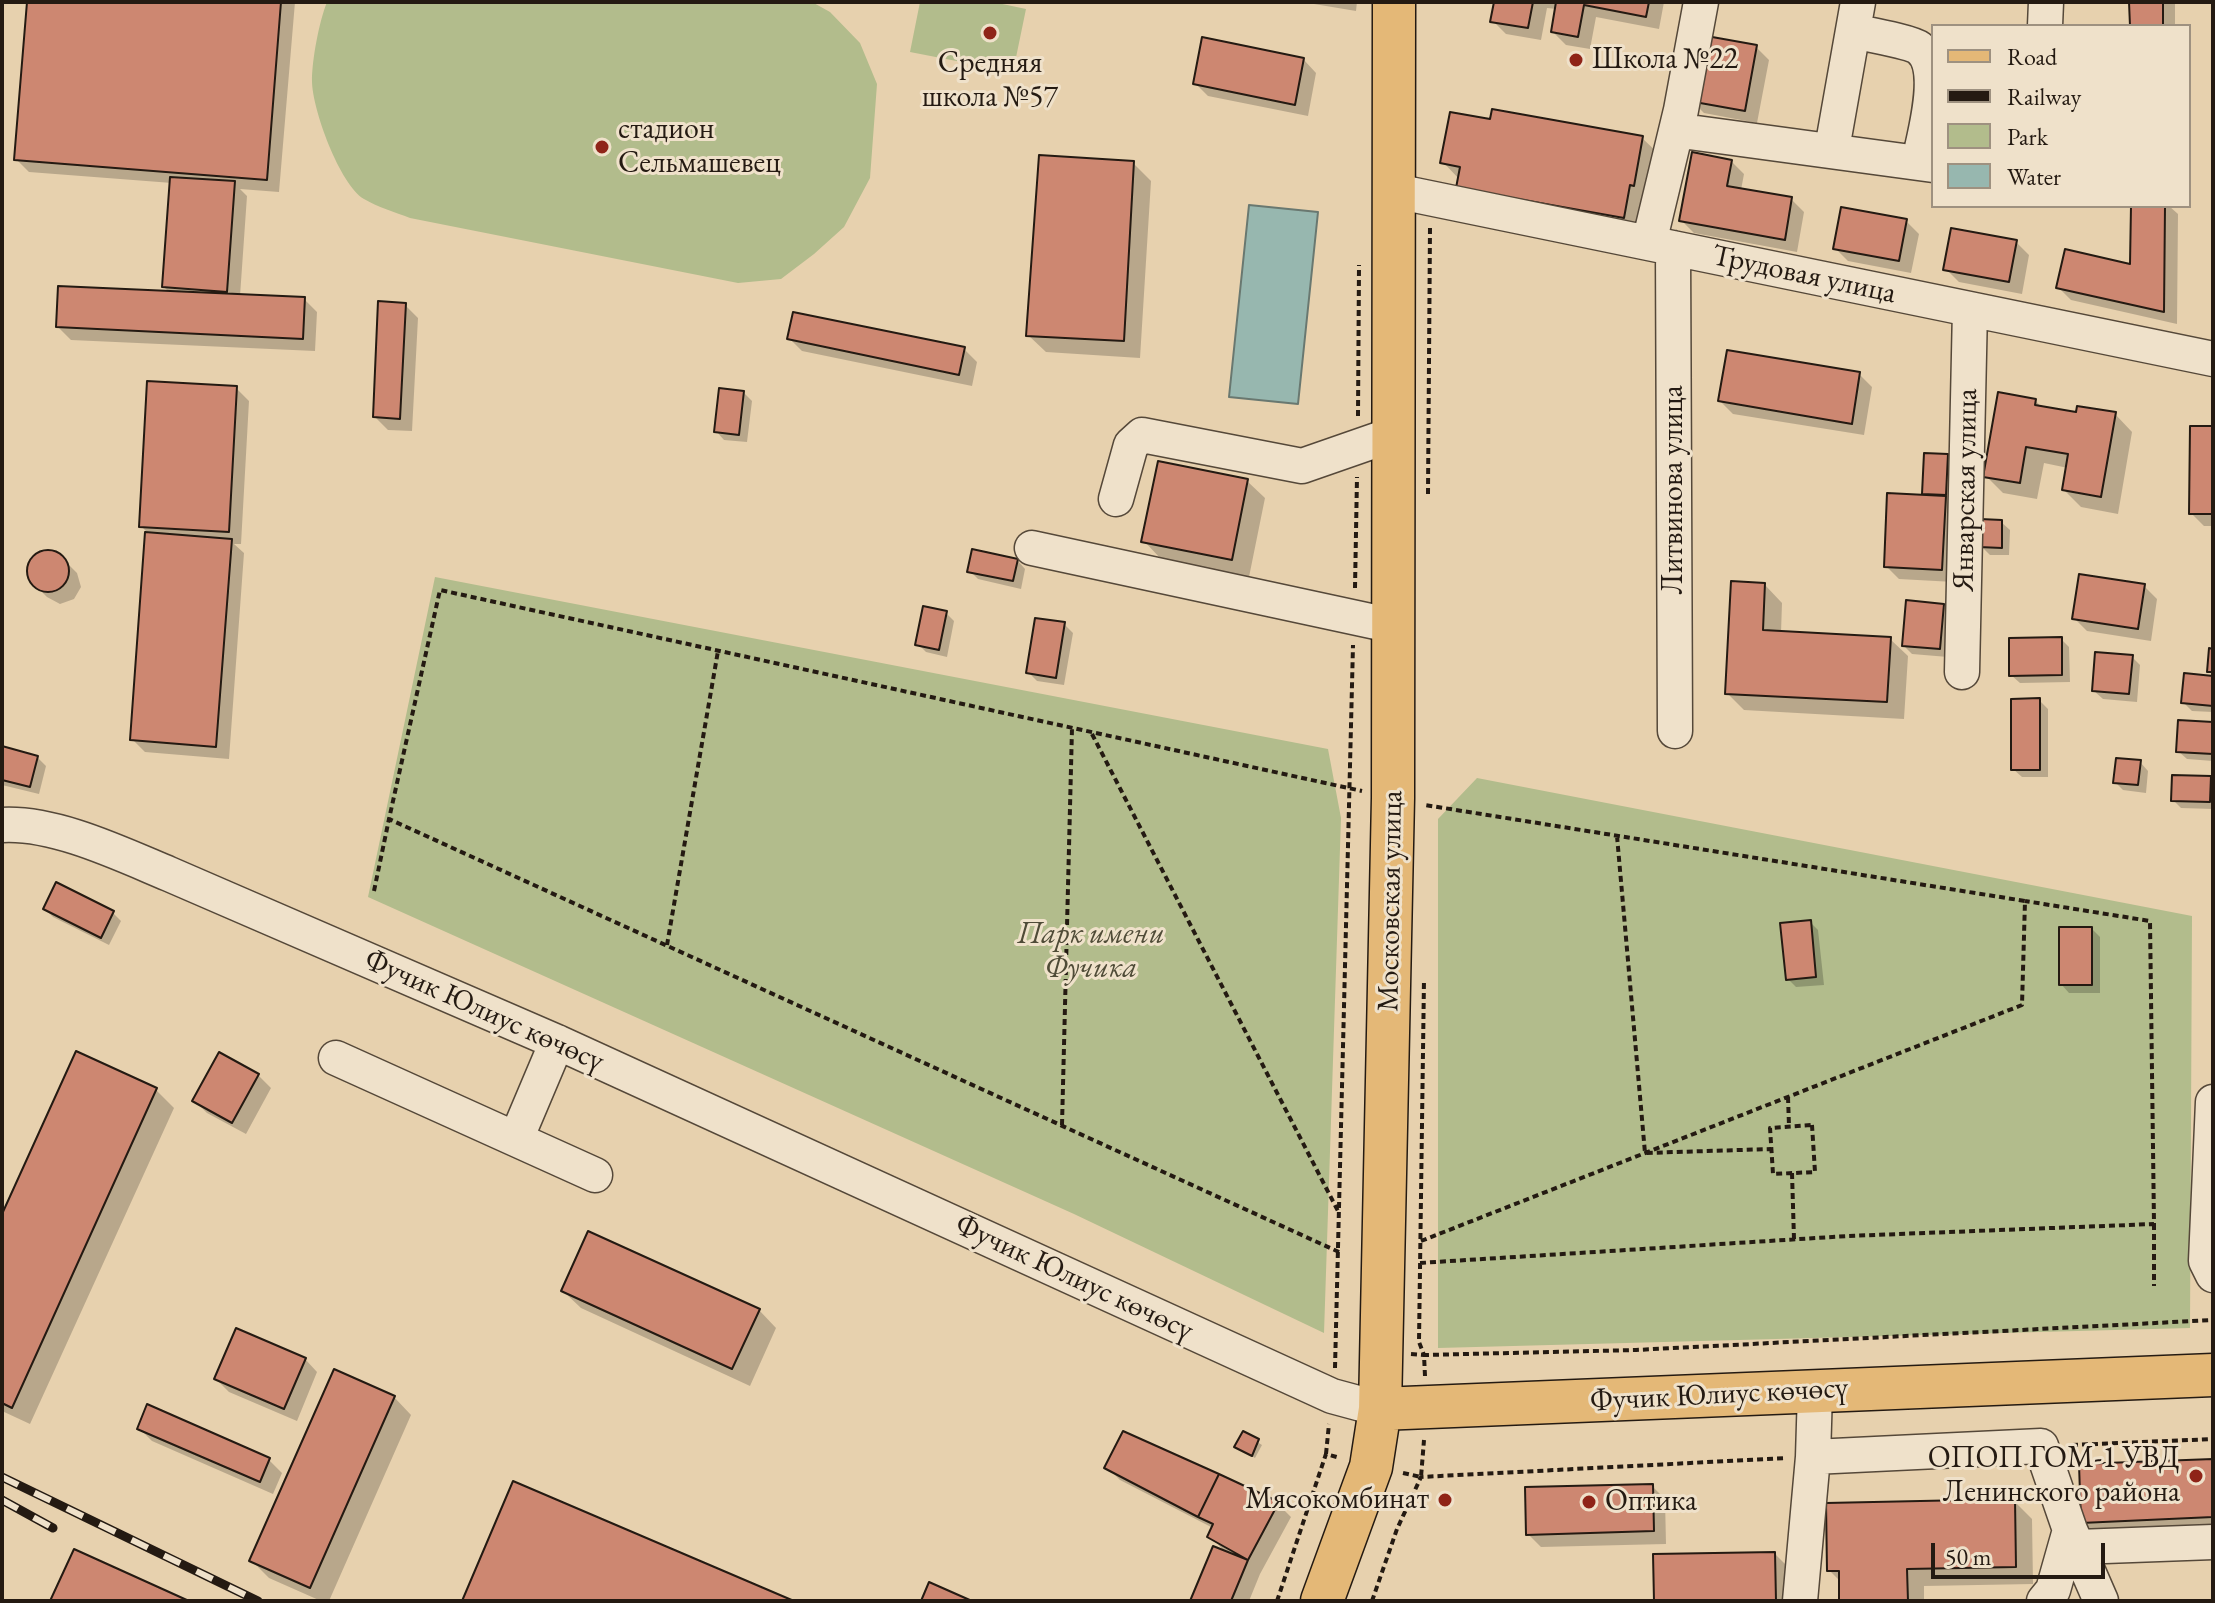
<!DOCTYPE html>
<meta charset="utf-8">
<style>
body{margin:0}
#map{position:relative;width:2215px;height:1603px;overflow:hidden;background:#e7d1ae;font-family:"EB Garamond",serif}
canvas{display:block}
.frame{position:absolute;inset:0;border:4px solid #241a12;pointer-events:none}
.legend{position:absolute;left:1931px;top:24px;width:260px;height:184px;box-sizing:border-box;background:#efe1ca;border:2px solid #9e9180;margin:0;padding:10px 14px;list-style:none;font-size:24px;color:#241a12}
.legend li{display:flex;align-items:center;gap:16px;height:40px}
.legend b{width:40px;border:2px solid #9e9180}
.scale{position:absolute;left:1931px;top:1543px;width:174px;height:36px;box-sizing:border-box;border:4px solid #241a12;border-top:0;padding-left:10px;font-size:24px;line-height:28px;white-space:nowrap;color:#241a12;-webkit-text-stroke:6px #efe1ca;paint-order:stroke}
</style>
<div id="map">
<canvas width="2215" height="1603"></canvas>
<div class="frame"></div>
<ul class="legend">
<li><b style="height:10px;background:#e4b877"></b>Road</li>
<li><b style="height:10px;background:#241a12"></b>Railway</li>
<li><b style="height:22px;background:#b2bc8c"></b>Park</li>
<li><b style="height:22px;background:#97b7af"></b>Water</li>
</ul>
<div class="scale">50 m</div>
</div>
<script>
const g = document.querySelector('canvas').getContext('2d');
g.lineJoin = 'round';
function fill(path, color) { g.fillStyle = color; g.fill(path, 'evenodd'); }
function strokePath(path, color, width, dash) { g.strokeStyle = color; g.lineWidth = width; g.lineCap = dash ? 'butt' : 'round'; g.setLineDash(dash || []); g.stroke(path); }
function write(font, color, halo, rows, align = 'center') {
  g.font = font + ' "EB Garamond",serif'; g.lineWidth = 6; g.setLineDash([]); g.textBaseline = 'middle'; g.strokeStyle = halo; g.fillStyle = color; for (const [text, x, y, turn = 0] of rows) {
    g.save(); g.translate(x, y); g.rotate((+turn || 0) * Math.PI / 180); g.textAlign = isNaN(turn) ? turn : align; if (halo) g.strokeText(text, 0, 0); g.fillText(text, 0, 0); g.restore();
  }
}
fill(new Path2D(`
 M327,2H812L830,12L860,43L877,84L870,178L844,227L814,254L781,279L738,283L410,218C395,212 377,207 364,199C340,185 312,109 312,81C312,60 319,22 327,2Z
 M920,2H993L1026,9L1013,72L910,52Z
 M435,577L1328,749L1341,818L1324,1333L1074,1214L368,897Z
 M1477,778L2192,916L2190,1328L1438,1348V819Z`), '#b2bc8c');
const water = new Path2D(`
 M1249,205L1318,212L1298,404L1229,397Z`);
fill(water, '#97b7af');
strokePath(water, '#697870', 2);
fill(new Path2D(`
 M29,2H295L279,192L240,189L247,196L240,296L304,299L317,312L315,351L71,340L58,327L170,293L164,287L172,183L29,172L16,159Z
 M1302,2H1357L1356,11Z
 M1496,2H1664L1659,29L1596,17L1590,49L1566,45L1553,32L1557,9L1547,8L1541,40L1506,34L1493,21Z
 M2130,2H2175V26H2132Z
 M1756,47L1769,60L1757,123L1704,113L1691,100Z
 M1304,60L1316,73L1308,116L1208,96L1195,83Z
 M1492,121L1642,138L1660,155L1641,235L1476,205L1460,180L1443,162Z
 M1731,161L1744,174L1741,190L1791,199L1804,212L1797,252L1694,233L1681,220Z
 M1133,163L1151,181L1140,358L1046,352L1028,335Z
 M2133,206H2169L2178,214L2177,324L2071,300L2058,287L2132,266Z
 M1906,221L1919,234L1911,273L1848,261L1835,248Z
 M2016,242L2029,255L2022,294L1959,282L1946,269Z
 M405,305L418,318L412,431L388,430L375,417Z
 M789,338L964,349L977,362L972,386L802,351Z
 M1859,374L1872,387L1864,435L1733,414L1720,401Z
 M236,388L249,401L241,544H234L244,553L229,759L145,752L132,739L147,532L141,526Z
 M744,393L752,401L747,442L724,440L716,431Z
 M2035,400L2042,408L2077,414H2115L2132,432L2118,514L2081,507L2064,490L2068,468L2044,463L2037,499L2003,493L1986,476Z
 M2213,428V526H2204L2191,513Z
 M1947,456L1955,465L1954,582L1899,579L1886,566L1928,497L1924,493Z
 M1247,481L1265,498L1249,577L1161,559L1144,541Z
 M2001,522L2010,530L2009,555H1990L1981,546Z
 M50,552L63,559L77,573L81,587L74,599L60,604L47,597L33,583L29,569L36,556Z
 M1017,560L1025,569L1021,589L978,579L970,571Z
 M1765,585L1782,603L1781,633L1890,639L1908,656L1904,719L1744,710L1727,693Z
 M2144,586L2157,599L2151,641L2087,631L2074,618Z
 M1943,606L1951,614L1948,657L1912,654L1904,646Z
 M946,613L954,621L947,657L926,652L918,644Z
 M1064,624L1073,633L1064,685L1037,681L1029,673Z
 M2061,639L2069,647L2070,682L2020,683L2011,675Z
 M2132,657L2140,665L2137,702L2103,699L2094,691Z
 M2213,678V712L2192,711L2183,702Z
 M2039,700L2048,709V777H2022L2013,769Z
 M2213,724V761L2187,759L2178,751Z
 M2,748L37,757L46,766L39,794L2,785Z
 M2140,762L2148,771L2146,793L2123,790L2115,782Z
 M2211,778L2213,781V809L2181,808L2173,800Z
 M45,909L113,913L121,921L109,945L53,917Z
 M1810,922L1818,930L1824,985L1796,987L1788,979Z
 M2092,929L2100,937V993H2069L2061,984Z
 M77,1054L156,1090L174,1108L30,1424L2,1411V1219Z
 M258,1075L271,1088L246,1134L207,1113L194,1100Z
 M563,1291L759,1310L776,1328L750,1386L581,1308Z
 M305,1359L317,1372L297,1421L229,1392L216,1379Z
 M394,1397L411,1415L329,1601H321L269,1578L252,1561Z
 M148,1407L269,1460L282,1473L273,1494L152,1441L139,1428Z
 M1243,1433L1262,1445L1255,1458L1237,1447Z
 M2213,1461V1535L2101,1539L2083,1522Z
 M1107,1467L1278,1504L1291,1517L1260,1574L1249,1601H1192L1226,1553L1210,1536L1213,1528L1120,1480Z
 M1652,1486L1665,1499L1666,1544L1541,1547L1528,1534Z
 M2014,1501L2032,1519L2033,1584L1924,1586V1601H1841V1582L1829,1570Z
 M1775,1554L1792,1571L1793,1601H1656Z`), '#0003');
const building = new Path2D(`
 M27,2H281L267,180L14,160Z
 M1494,2H1533L1528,28L1490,22Z
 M1556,2H1649L1646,17L1584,5L1578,37L1551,32Z
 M2129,2H2163V26H2130Z
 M1701,35L1757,45L1745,111L1689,101Z
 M1202,37L1304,58L1295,105L1193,84Z
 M1492,109L1643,136L1634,186L1630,185L1624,218L1456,188L1460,167L1440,163L1450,112L1490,119Z
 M1692,152L1732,160L1727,186L1792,197L1785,240L1679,221Z
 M1039,155L1134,161L1124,341L1026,336Z
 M170,177L235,181L227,292L162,287Z
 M2131,206H2165L2164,312L2056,288L2065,249L2130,264Z
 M1841,207L1907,219L1899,261L1833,249Z
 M1951,228L2017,240L2009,282L1943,270Z
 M58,286L305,297L303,339L56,327Z
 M378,301L406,303L400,419L373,417Z
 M793,312L965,347L959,375L787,339Z
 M1727,350L1860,372L1852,424L1718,401Z
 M147,381L237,386L229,532L139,527Z
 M719,388L744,391L739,435L714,432Z
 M1998,392L2036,399L2035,405L2076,412L2077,406L2116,412L2101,497L2062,490L2068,454L2026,447L2020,483L1983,477Z
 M2190,426H2213V514H2189Z
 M1924,453L1948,454L1946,495L1922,494Z
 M1158,461L1248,479L1232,560L1141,542Z
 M1887,493L1946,496L1942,570L1884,567Z
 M1980,519L2002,520V548L1979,547Z
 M145,532L232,539L216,747L130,740Z
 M972,549L1018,559L1013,581L967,572Z
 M27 571a21 21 0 1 1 42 0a21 21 0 1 1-42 0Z
 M2079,574L2145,584L2138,629L2072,619Z
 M1731,581L1765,583L1763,630L1891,637L1887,702L1725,694Z
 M1906,600L1944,604L1940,649L1902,646Z
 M923,606L947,611L939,650L915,645Z
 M1035,618L1065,622L1056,678L1026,673Z
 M2062,637V675L2009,676V638Z
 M2209,648L2213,649V672H2207Z
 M2095,652L2133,655L2129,694L2092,691Z
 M2184,673L2213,676V706L2181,703Z
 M2040,698V770H2011V699Z
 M2178,720L2213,722V754L2176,752Z
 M2,746L38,756L30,787L2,780Z
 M2116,758L2141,760L2138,785L2113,783Z
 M2172,775L2211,776L2210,802L2171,801Z
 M56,882L114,911L101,938L43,909Z
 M1811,920L1816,977L1786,980L1780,923Z
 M2059,927H2092V985H2059Z
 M76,1051L157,1088L12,1408L2,1403V1214Z
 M219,1052L259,1074L232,1123L192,1101Z
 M588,1231L760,1309L732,1369L561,1291Z
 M236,1328L306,1358L284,1409L214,1379Z
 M334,1369L395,1396L310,1588L249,1561Z
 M147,1404L270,1458L260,1482L137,1429Z
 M1123,1431L1219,1474L1198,1517L1104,1468Z
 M1243,1431L1259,1439L1252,1456L1234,1447Z
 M2213,1459V1517L2081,1523L2079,1464Z
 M1219,1474L1279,1502L1248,1560L1207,1537L1213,1524L1198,1517Z
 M513,1481L794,1601H462Z
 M1653,1484L1654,1531L1526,1535L1525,1487Z
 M2015,1499L2016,1567L1907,1569L1908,1601H1839V1571H1827L1826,1503Z
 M1213,1546L1248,1560L1231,1601H1190Z
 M74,1549L189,1601H50Z
 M1775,1552L1776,1601H1654L1653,1554Z
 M929,1582L972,1601H921Z`);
fill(building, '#cd8771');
strokePath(building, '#241a12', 2);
const minor = new Path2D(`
 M2045,26L2046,2
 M1853,31C1866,34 1911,42 1919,48C1945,68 1924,135 1919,162
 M1689,132L1933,165
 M1832,149L1858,2
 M1395,191L2213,359
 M1649,243L1681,110L1701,2
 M1673,248L1675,731
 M1116,499L1131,445L1142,435L1302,466L1394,434
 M1032,548L1394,626
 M1962,672L1970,309
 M2,825C55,822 121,854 169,874L557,1042L1332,1396L1380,1409
 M336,1058L595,1175
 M2213,1102L2206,1261L2213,1275
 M516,1139L557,1042
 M1813,1457L2041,1446L2070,1530L2101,1601
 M2078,1547L2213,1542
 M1800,1601L1813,1457L1815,1391
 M2044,1601L2053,1590L2070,1530`);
const major = new Path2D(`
 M1380,1409L2213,1375
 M1322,1601L1371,1467L1380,1409L1393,798L1394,2`);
strokePath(minor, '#554839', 37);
strokePath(major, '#241a12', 45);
strokePath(new Path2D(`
 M1358,416L1359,265
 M1428,494L1430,227
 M1355,588L1357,477
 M1092,734L1339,1213
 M1617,836L1645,1153L1771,1149
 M374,891L389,819
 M667,945L718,651
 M1788,1097L1789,1126
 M1062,1125L1072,728
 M1812,1125L1815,1172L1773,1174L1770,1128Z
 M1792,1173L1794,1239
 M2154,1224V1286
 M1421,1241L2022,1005L2025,901L1425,805
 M1339,1252L389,819L440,590L1362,791
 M1420,1263L1848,1236L2154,1224L2150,921L2025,901
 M1411,1354L1424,1355L1419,1342L1424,979
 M1335,1368L1353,645
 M1425,1376L1424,1355L1636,1350L2213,1320
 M2072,1445L2213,1439
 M1326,1454L1329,1424
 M1403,1473L1421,1477L1424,1440
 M1277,1601L1326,1454L1340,1458
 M1372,1601L1397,1529L1421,1477L1786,1458`), '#241a12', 4, [6, 4]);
strokePath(minor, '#efe1ca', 34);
strokePath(major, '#e4b877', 42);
const rail = new Path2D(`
 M2,1477L258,1601
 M2,1500L53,1528`);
strokePath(rail, '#241a12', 9);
strokePath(rail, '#efe1ca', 6, [18]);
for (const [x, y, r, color] of [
 [990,33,8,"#8f2418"],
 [1576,60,8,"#8f2418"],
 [602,147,8,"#8f2418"],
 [2196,1476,8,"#8f2418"],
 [1445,1500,8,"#8f2418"],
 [1589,1502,8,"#8f2418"]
]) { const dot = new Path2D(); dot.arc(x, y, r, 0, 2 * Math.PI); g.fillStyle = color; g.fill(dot); strokePath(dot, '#efe1ca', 3); }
write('30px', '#241a12', '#efe1ca', [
 ["Школа №22",1592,60],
 ["Средняя",990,64,"center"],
 ["школа №57",990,98,"center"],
 ["стадион",618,130],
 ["Сельмашевец",618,164],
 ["ОПОП ГОМ-1 УВД",2180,1459,"right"],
 ["Ленинского района",2180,1493,"right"],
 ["Мясокомбинат",1429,1500,"right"],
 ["Оптика",1605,1502]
], 'left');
write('30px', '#241a12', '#efe1ca', [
 ["Трудовая улица",1804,275,12],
 ["Литвинова улица",1674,490,-90],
 ["Январская улица",1966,490,-89],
 ["Московская улица",1391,901,-89],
 ["Фучик Юлиус көчөсү",484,1011,24],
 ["Фучик Юлиус көчөсү",1074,1278,25],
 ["Фучик Юлиус көчөсү",1719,1395,-3]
]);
write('italic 30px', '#4f4b37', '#efe1ca', [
 ["Парк имени",1091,935],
 ["Фучика",1091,969]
]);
</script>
